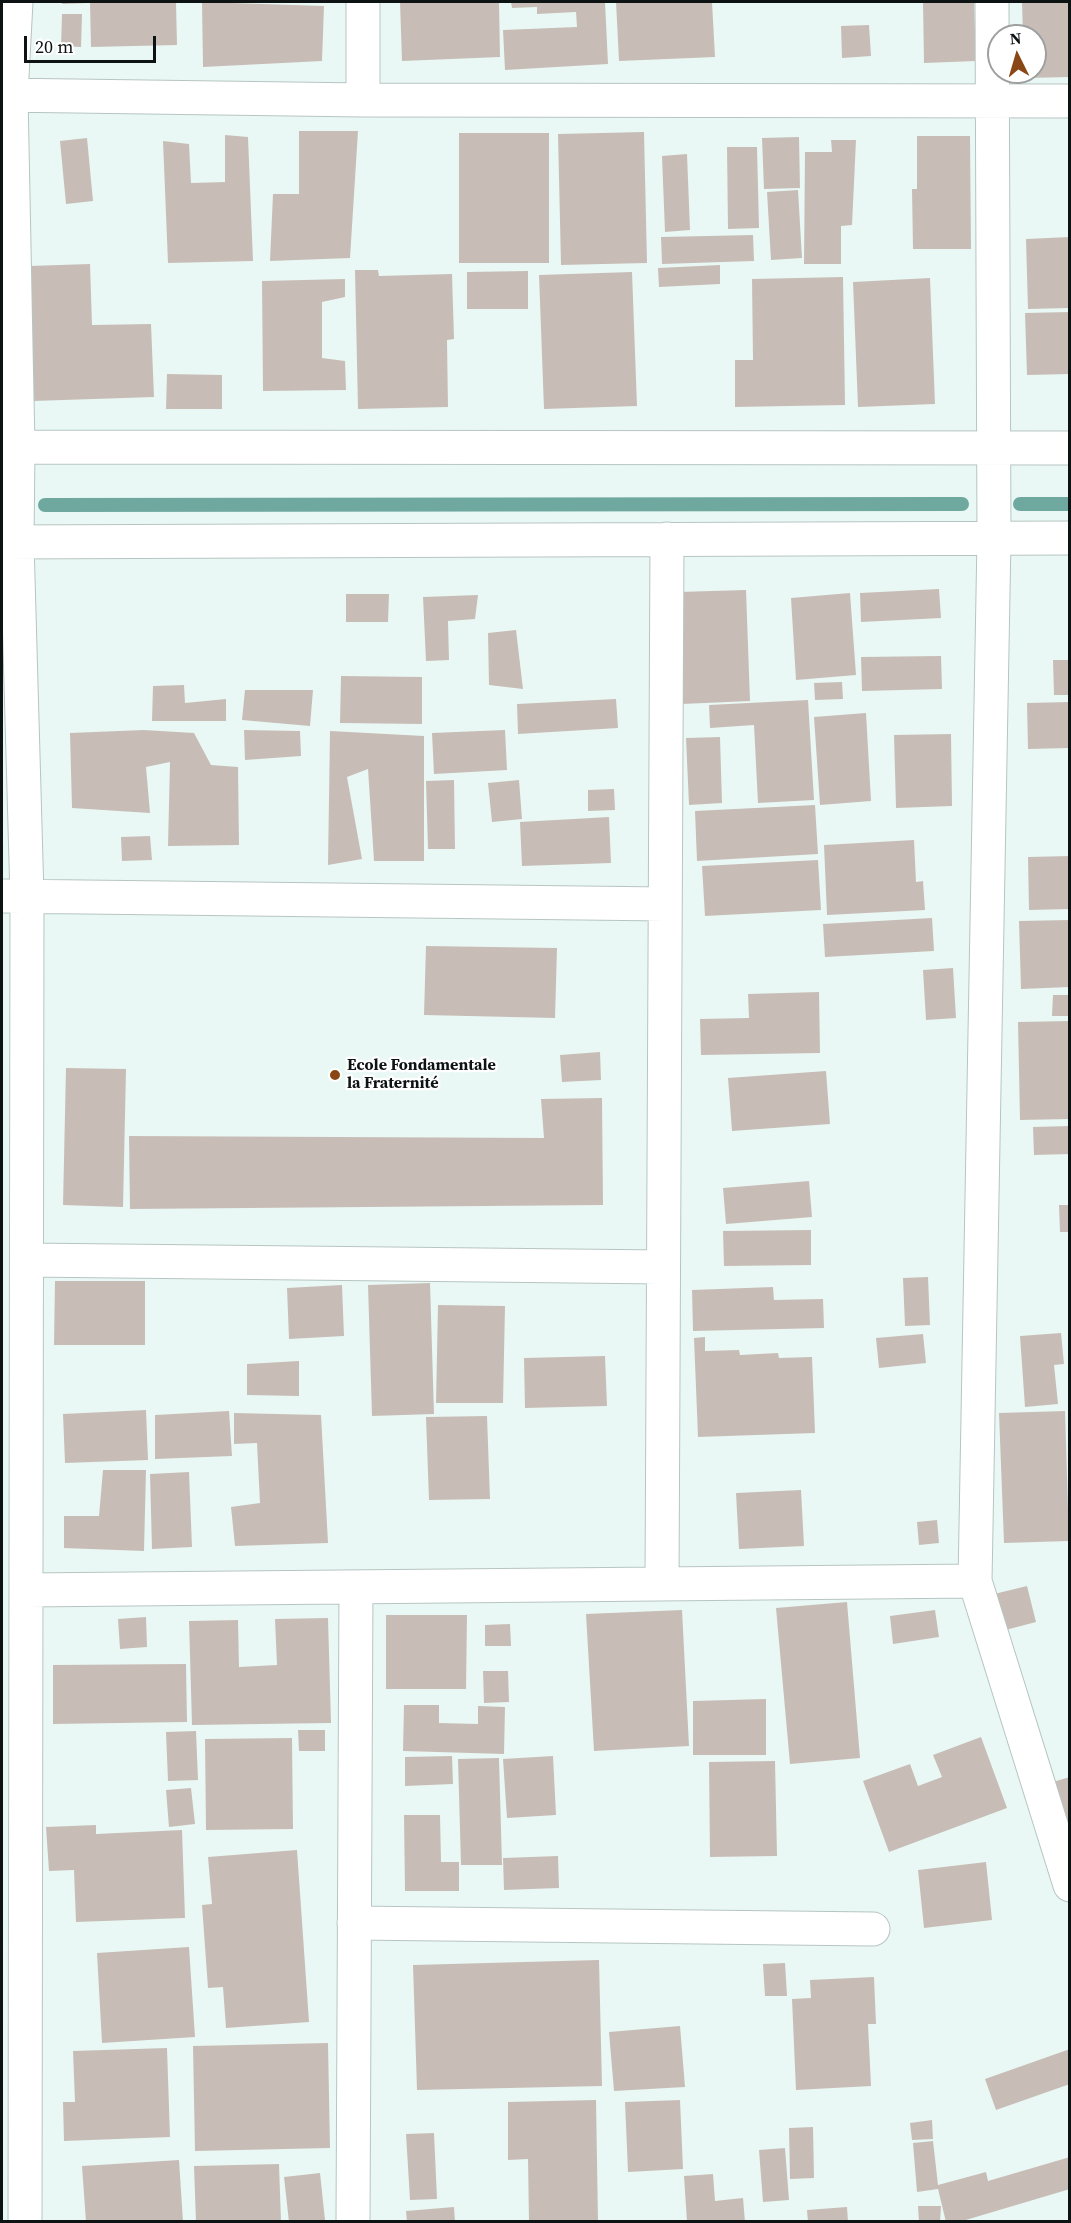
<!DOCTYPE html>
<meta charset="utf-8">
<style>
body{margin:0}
#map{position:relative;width:1071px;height:2223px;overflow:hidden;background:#e9f8f5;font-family:"Source Serif 4",serif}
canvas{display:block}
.frame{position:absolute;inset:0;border:3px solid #0d1212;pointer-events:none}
.north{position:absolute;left:987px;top:24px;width:60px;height:60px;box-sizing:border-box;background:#fff;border:2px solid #9ea0a0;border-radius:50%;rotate:355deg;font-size:16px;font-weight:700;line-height:24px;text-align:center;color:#0d1212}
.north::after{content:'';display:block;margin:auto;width:21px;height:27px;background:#894715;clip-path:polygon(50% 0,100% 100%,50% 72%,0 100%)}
.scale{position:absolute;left:24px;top:36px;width:132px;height:27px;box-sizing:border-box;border:3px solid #0d1212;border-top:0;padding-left:8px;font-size:18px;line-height:21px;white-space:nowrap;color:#0d1212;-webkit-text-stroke:4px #fff;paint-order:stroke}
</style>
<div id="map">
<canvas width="1071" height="2223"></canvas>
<div class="frame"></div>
<div class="north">N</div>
<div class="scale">20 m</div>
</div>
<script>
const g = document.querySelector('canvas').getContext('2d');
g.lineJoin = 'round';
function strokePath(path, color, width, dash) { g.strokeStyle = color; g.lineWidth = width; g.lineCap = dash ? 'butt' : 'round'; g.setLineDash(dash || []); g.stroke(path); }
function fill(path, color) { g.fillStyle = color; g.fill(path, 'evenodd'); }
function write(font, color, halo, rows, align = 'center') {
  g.font = font + ' "Source Serif 4",serif'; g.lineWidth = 4.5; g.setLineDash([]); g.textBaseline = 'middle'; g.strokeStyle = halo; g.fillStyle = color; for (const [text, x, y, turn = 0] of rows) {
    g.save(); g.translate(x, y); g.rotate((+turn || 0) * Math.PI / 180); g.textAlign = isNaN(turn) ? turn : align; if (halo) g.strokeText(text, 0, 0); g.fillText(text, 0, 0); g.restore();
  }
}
strokePath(new Path2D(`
 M1020,504H1070
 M45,505L962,504`), '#6ea89f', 14);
fill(new Path2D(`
 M62,2H88V3L62,4Z
 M90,2H176L177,45L91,47Z
 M202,2L324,6L322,61L203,67Z
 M400,2H499L500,57L402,61Z
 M511,2H605L608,64L505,70L503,30L577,27L576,12L537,14V7L512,8Z
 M616,2H712L715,57L619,61Z
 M923,2H974L976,61L924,63Z
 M1022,2H1070V77L1025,78L1024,72H1035V36H1023Z
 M62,14H82L81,47L61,46Z
 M869,25L871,56L842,58L841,26Z
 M299,131H358L350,258L270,261L273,194H299Z
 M644,132L647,263L561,265L558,134Z
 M459,133H549V263H459Z
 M225,135L248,137L253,261L168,263L163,141L189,144L191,183L225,182Z
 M917,136H970L971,249H913L912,189H917Z
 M799,137L800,188L764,189L762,138Z
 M87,138L93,201L66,204L60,141Z
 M831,140H856L852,225L841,226V264H804L805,152H832Z
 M727,147H757L759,228L728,229Z
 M687,154L690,230L665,232L662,156Z
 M798,190L802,258L771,260L767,192Z
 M753,235L754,261L662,264L661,237Z
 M1070,237V308L1028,309L1026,239Z
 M90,264L92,325L151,324L154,397L33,401L29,266Z
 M720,265V284L659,287L658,268Z
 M355,270H378L379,276L452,274L454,339L447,340L448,407L358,409Z
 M528,271V309H467V272Z
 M632,272L637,406L544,409L539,275Z
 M843,277L845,405L735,407V360H753L752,279Z
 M930,278L935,404L858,407L853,282Z
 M345,279V297L322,302V358L345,361L346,390L263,391L262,281Z
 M1070,312V374L1027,375L1025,313Z
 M167,374L222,375V409H166Z
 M939,589L941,618L861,622L860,593Z
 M746,590L750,701L682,704L678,592Z
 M850,593L856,675L796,680L791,598Z
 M346,594H389L388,622H346Z
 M478,595L475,619L448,621L449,660L426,661L423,597Z
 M516,630L523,689L489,685L488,633Z
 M941,656L942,689L862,691L861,657Z
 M1053,660H1070V695H1054Z
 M341,676L422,677V724L340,723Z
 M842,682L843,699L815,700L814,683Z
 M184,685L185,703L226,699V721H152L153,686Z
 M245,690H313L310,726L242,720Z
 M616,699L618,728L518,734L517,704Z
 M808,700L814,800L758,803L754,725L710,728L709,705Z
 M1070,702V748L1028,749L1027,703Z
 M866,713L871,801L820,805L814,717Z
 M144,730L194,733L211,765L238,767L239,845L168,846L170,762L146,767L150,813L72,808L70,733Z
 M244,730L300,731L301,756L245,760Z
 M505,730L507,770L434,774L432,733Z
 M330,731L424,736V861H374L368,769L347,777L362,859L328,865Z
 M951,734L952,806L896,808L894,735Z
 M720,737L722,803L689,805L686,738Z
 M454,780L455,849H428L426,781Z
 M519,780L522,819L492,822L488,783Z
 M614,789L615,810L588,811V790Z
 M815,805L818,854L697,861L695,811Z
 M609,817L611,863L522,866L520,822Z
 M150,836L152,860L122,861L121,837Z
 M914,840L916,882L923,881L925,910L827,915L824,845Z
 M1070,856V909L1029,910L1028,857Z
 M818,860L821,910L705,916L702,866Z
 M932,918L934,951L825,957L823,924Z
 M1070,920V987L1021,989L1019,921Z
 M426,946L557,948L555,1018L424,1015Z
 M953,968L956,1018L926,1020L923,970Z
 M819,992L820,1053L701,1055L700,1019L749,1018L748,994Z
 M1053,995H1070V1016H1052Z
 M1070,1021V1119L1020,1120L1018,1022Z
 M600,1052L601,1080L562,1082L560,1055Z
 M66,1068L126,1069L123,1207L63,1205Z
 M826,1071L830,1124L732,1131L728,1078Z
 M602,1098L603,1205L130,1209L129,1136L544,1138L541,1099Z
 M1070,1126V1154L1034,1155L1033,1127Z
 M809,1181L812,1217L726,1224L723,1188Z
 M1059,1205H1070V1232H1060Z
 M811,1230V1265L724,1266L723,1231Z
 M928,1277L930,1325L905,1326L903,1278Z
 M55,1281H145V1345H54Z
 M430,1283L434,1414L372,1416L368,1285Z
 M342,1285L344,1336L289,1339L287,1288Z
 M773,1287L774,1300L823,1299L824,1328L693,1331L692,1290Z
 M438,1305L505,1306L503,1403H436Z
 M1061,1333L1064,1364L1054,1365L1058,1404L1025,1407L1020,1336Z
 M923,1334L926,1363L879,1368L876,1338Z
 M705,1337V1351L739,1350L740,1355L778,1353L779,1358L812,1357L815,1433L698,1437L694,1338Z
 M605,1356L607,1406L525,1408L524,1358Z
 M299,1361V1396L247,1395V1364Z
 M146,1410L148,1460L65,1463L63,1414Z
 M229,1411L232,1456L155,1459V1415Z
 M1065,1411L1069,1541L1004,1543L999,1413Z
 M234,1413L321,1415L328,1543L235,1546L231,1507L260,1503L257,1443L234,1444Z
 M487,1416L490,1499L429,1500L426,1417Z
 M103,1470H146L144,1551L64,1548V1516H99Z
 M189,1472L192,1547L152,1549L150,1474Z
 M801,1490L804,1546L739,1549L736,1493Z
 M937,1520L939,1543L919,1545L917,1522Z
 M1027,1586L1036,1622L998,1632L990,1595Z
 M847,1602L860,1758L790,1764L776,1608Z
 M682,1610L689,1746L594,1751L586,1614Z
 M935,1610L939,1637L893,1644L890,1616Z
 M386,1615H467L466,1689H386Z
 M146,1617L147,1647L120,1649L118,1619Z
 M328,1618L331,1723L192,1725L189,1621L238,1620L239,1667L277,1665L275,1619Z
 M510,1624L511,1646H485V1625Z
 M186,1664L187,1722L53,1724V1665Z
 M483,1671H508L509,1702L484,1703Z
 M766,1699V1755H693V1701Z
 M404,1705H439V1723L478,1724V1706L505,1707L504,1754L403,1751Z
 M298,1730H325V1751H299Z
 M196,1731L198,1780L168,1781L166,1732Z
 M981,1737L1007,1808L889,1852L863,1781L910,1764L918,1786L942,1777L933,1755Z
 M292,1738L293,1829L206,1830L205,1739Z
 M452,1756L453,1784L405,1786V1757Z
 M553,1756L556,1815L507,1818L503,1759Z
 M499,1758L502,1865H461L458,1759Z
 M775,1761L777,1856L710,1857L709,1762Z
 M1070,1777V1878L1039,1786Z
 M191,1788L195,1824L169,1827L166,1790Z
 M404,1815H440L441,1862H459V1891H405Z
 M96,1825V1834L182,1830L185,1918L76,1922L74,1870L49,1871L46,1827Z
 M297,1850L309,2022L226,2028L223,1987L208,1988L202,1905L212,1904L208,1857Z
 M558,1856L559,1888L504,1890L503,1858Z
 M986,1862L992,1920L924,1928L918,1870Z
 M189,1947L195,2037L102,2043L97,1953Z
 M599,1960L602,2086L417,2090L413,1965Z
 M785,1963L787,1996H765L763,1964Z
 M874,1977L876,2024H868L871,2086L796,2090L792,1999L811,1998L810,1980Z
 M680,2026L685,2087L614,2091L609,2032Z
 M328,2043L330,2148L195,2151L193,2046Z
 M167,2048L170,2137L64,2141L63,2102H75L73,2051Z
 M1070,2049V2084L996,2110L985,2079Z
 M596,2100L598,2222H529L528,2159L508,2160V2102Z
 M680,2100L683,2169L628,2172L625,2102Z
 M932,2120L933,2139L912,2140L910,2123Z
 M813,2127L814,2178L790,2179L789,2128Z
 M434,2133L437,2199L410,2200L406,2134Z
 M933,2141L938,2185L986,2172L988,2181L1070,2157V2189L959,2222H946L938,2189L917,2192L913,2143Z
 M785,2148L789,2200L763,2202L759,2150Z
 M179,2160L183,2222H86L82,2166Z
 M279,2164L281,2222H196L194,2166Z
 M320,2173L325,2220L289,2222L284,2177Z
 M713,2174L715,2201L743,2198L745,2222H687L684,2176Z
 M918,2206H941L940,2222H919Z
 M454,2207L455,2222H407L406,2211Z
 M847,2207L848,2222H808L807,2210Z`), '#c8bdb6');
const minor = new Path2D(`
 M16,2L11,95L18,447L17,542L27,897L25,2222
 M992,2L994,539L975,1581L1070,1885
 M2,95L363,100L1070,101
 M363,100V2
 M2,447L1070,448
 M2,542L1070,538
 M2,896L665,904
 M27,1260L663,1267
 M662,1584L667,539
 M26,1590L975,1581
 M354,1923L873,1929
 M353,2222L356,1587`);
strokePath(minor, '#b7c5c2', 35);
strokePath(minor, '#fff', 33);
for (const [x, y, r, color] of [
 [335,1075,6,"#894715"]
]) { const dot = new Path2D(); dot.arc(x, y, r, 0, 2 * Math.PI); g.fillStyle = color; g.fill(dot); strokePath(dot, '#fff', 2); }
write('bold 16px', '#0d1212', '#fff', [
 ["Ecole Fondamentale",347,1066],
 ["la Fraternité",347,1084]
], 'left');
</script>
